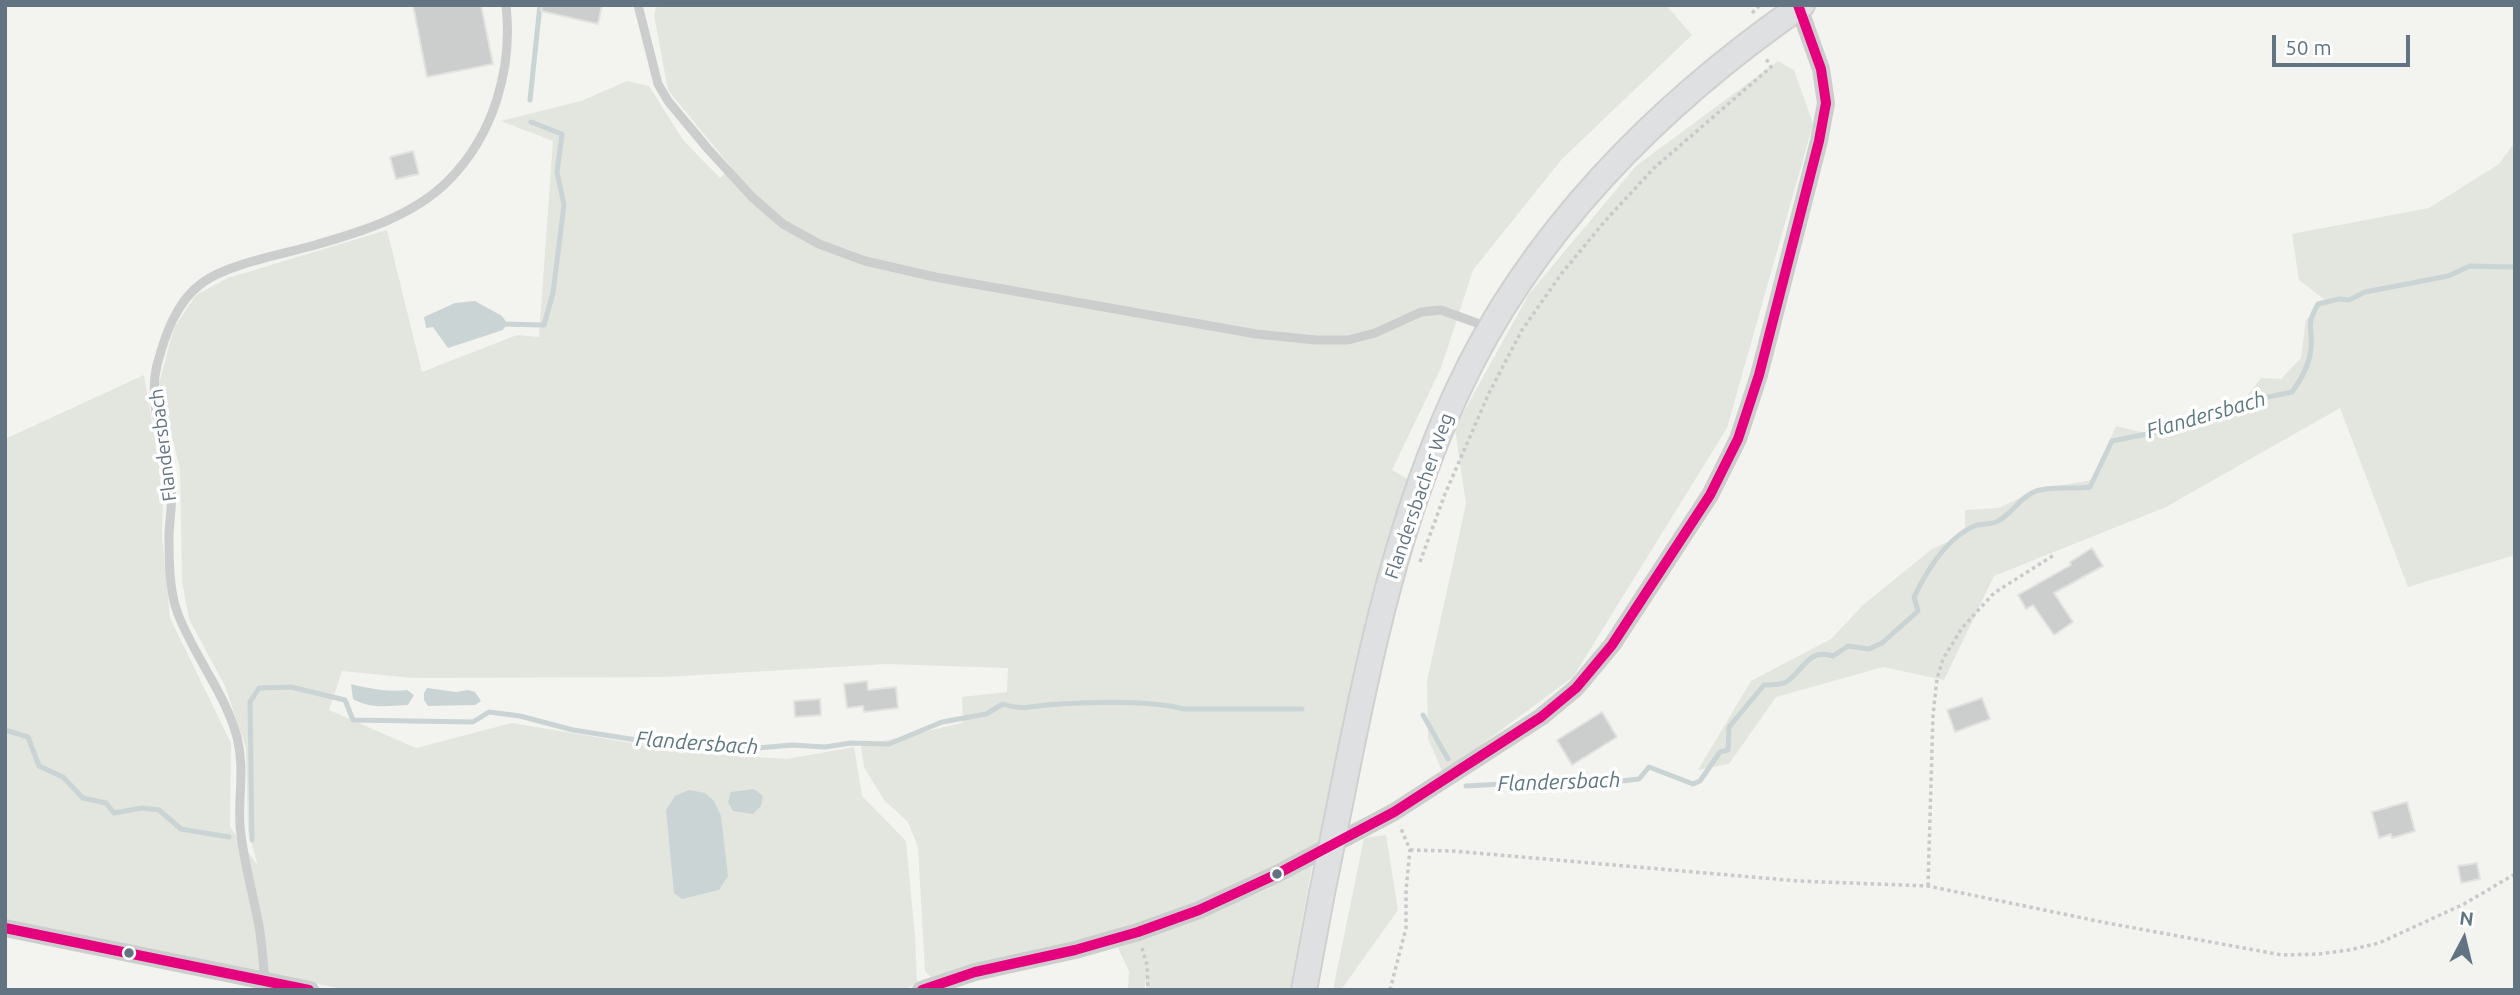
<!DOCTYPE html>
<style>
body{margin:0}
#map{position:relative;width:2520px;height:995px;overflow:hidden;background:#f3f3f0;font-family:Ubuntu,sans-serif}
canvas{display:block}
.frame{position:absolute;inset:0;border:7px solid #627481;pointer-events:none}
.north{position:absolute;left:2429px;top:904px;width:70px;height:70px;-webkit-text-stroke:5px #fff;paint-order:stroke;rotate:7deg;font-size:19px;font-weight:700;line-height:28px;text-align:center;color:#627481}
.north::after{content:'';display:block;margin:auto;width:24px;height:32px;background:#627481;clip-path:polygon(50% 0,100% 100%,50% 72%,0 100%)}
.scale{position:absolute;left:2272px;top:35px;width:138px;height:32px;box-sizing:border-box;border:4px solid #627481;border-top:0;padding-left:9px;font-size:21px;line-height:24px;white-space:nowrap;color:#627481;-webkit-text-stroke:5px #fff;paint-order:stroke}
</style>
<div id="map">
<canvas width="2520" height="995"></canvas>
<div class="frame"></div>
<div class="north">N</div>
<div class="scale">50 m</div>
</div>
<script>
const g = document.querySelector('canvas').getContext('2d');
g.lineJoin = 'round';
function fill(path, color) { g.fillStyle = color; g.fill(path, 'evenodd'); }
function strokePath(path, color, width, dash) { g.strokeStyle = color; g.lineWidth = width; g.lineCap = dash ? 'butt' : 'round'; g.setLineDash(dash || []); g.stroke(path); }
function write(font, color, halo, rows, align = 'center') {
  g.font = font + ' Ubuntu,sans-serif'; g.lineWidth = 7; g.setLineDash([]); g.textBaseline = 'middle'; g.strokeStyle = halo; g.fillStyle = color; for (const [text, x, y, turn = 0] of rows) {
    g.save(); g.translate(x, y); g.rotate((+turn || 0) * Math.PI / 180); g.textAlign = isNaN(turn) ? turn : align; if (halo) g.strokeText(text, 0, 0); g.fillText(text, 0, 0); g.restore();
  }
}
fill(new Path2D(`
 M657,5H1666L1692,35L1562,159L1473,270L1441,368L1392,470L1409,480C1368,599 1344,721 1319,844L1234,885L1137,926L931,977L925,971L918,847L908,822L884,800L864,767L861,746L963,723L962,697L1007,692L1008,668L887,664L664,677L413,678L342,671L329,710L416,748L512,723L691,753L787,759L854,747L862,796L906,841L915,937L917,983L904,990H348L5,921V439L144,375L163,488L162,535L170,618L231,743L230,827L258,866L248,831L246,748L225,686L189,619L182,581L180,469L159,384L174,328L196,295L228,278L387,230L422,372L517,335L539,337L553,141L501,121L581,101L627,81L649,86L683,140L720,178L731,167L668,90L654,15Z
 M1778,61L1794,70L1813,124L1727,428L1573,677L1443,773L1428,739L1427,681L1466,504L1455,428L1529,294L1636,166Z
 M2515,142V555L2408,587L2340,408L2166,507L1994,576L1944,680L1883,667L1776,697L1729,764L1698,770L1751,681L1831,639L1863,605L1932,549L1965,534V510L1999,508L2036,490L2092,480L2116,426L2149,434L2242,402L2261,378L2281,379L2301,358L2306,320L2325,300L2299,280L2292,234L2429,208L2499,164Z
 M1386,835L1398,910L1341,990H1333L1364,838Z
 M1312,866L1290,990H1147L1145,977V990H1128L1129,971L1118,948L1266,890Z`), '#e2e6de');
fill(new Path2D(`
 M475,301L502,316L507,323L503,330L448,348L433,327L426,328L424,317L455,303Z
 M351,684C371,689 387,692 407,690L414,695L408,705C388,706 370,709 353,699Z
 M427,688L456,692L468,690L475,692L481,701L475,705L428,706L424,700V693Z
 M754,789L763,796L761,806L753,814L733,811L728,802L731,792Z
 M689,790L705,793L714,801L721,816L728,876L719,890L682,899L674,893L666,810L675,796Z`), '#cad4d5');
strokePath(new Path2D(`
 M530,100L540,5
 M501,324L544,325L553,293L564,205L557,172L562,134L531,122
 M1423,715L1448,759
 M5,730L28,737L39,766L63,777L83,798L106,803L114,813L142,808L159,810L181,829L229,837
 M1466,786L1574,780L1595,784L1639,779L1649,767L1693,784L1700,781L1720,752L1728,750L1729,727L1764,685C1771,685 1780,685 1786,682C1805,670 1807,648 1833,656L1848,646L1869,649L1882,643L1918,611L1914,597C1927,570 1947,536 1977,525C1984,523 1992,525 1998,521C2012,514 2021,496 2036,491C2056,485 2071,490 2090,487L2112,441L2173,429L2215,417L2230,405L2292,392C2302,378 2310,364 2311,347C2313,324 2305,328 2318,304L2339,299L2349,300L2365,292L2448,276L2470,266L2512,267L2515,265
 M252,840L250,702L259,688L291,687L345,700L353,720L473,722L489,712L520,716L573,730L643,741L718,742L758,748L792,745L825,747L851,743L889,744L942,722L986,714L1003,704C1021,710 1028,707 1046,705C1087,702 1145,699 1184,709H1302`), '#cad4d5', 5);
const building = new Path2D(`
 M413,5H481L493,64L427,77Z
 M542,5H602L598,24L541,11Z
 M413,151L419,174L396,179L390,157Z
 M2092,548L2103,566L2054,593L2073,622L2054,635L2033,605L2026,609L2018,595L2071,565L2070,562Z
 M867,681L868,690L896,687L898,708L864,712L863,706L847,708L844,684Z
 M1982,698L1990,719L1955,732L1947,710Z
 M820,699L821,715L795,717L794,701Z
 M1602,712L1617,737L1572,765L1557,740Z
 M2407,802L2415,831L2392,838L2391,834L2379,838L2372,812Z
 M2477,863L2480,879L2461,883L2458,866Z`);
fill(building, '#cccece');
strokePath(building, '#e2e2e0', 2);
const secondary = new Path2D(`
 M1342,794C1369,657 1398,520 1457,392C1530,233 1659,104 1802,5
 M1304,990L1322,893`);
strokePath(secondary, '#cfd0d0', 28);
strokePath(new Path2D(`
 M1752,13L1760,5
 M1420,562L1445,494L1489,393L1522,330L1562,273L1605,221L1654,168L1771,67L1765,57
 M1410,850L1453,851L1798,881L1928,886L2107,923L2282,955L2319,954L2349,950L2379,943L2464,904L2515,874
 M1928,886L1933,715L1937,679L1943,659L1962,628L1994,593L2054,555
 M1142,948L1147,965L1148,990
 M1390,990L1406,928V890L1410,850L1400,826`), '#c8c9ca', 3.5, [3.5, 3.5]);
strokePath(new Path2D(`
 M638,5L658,84L668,101L708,149L752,197L783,224L819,244L865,261L935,277L1256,334L1316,340H1348L1375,333L1421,312L1441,310L1488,327
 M265,980C263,962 262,944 259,926C253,893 243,860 240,826C238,795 245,770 237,737C225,693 194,656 178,614C169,591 169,560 169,537C169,521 173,505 171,489C167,448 147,406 157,365C165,335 176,302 202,283C227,264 284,254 315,245C361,232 413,216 448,181C494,135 513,68 506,5`), '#cccdcd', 9);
strokePath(new Path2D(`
 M5,928L310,990
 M921,990L975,972L1075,950L1138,932L1199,910L1277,874L1394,812L1541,717L1576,688L1612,645L1710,495L1738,439L1759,375L1819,141L1826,103L1821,69L1798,5`), '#cccdcd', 18);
strokePath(secondary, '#dfe0e1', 24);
const secondaryBridge = new Path2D(`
 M1322,893L1342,794`);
strokePath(secondaryBridge, '#cfd0d0', 28, []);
strokePath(secondaryBridge, '#dfe0e1', 24);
strokePath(new Path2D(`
 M5,928L309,990
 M922,990L975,972L1075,950L1138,932L1199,910L1277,874L1394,812L1541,717L1576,688L1612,645L1710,495L1738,439L1759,375L1819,141L1826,103L1821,69L1798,5`), '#e5007d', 10);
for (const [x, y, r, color] of [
 [1277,874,6,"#627481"],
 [129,953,6,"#627481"]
]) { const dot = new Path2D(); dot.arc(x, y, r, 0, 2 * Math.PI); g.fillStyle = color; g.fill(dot); strokePath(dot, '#fff', 2.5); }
write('19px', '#627481', '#fff', [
 ["Flandersbach",163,445,-97],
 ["Flandersbacher Weg",1419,496,-71]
]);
write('italic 21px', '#5d777f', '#fff', [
 ["Flandersbach",2206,415,-16],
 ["Flandersbach",697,743,4],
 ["Flandersbach",1559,782,-2]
]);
</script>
